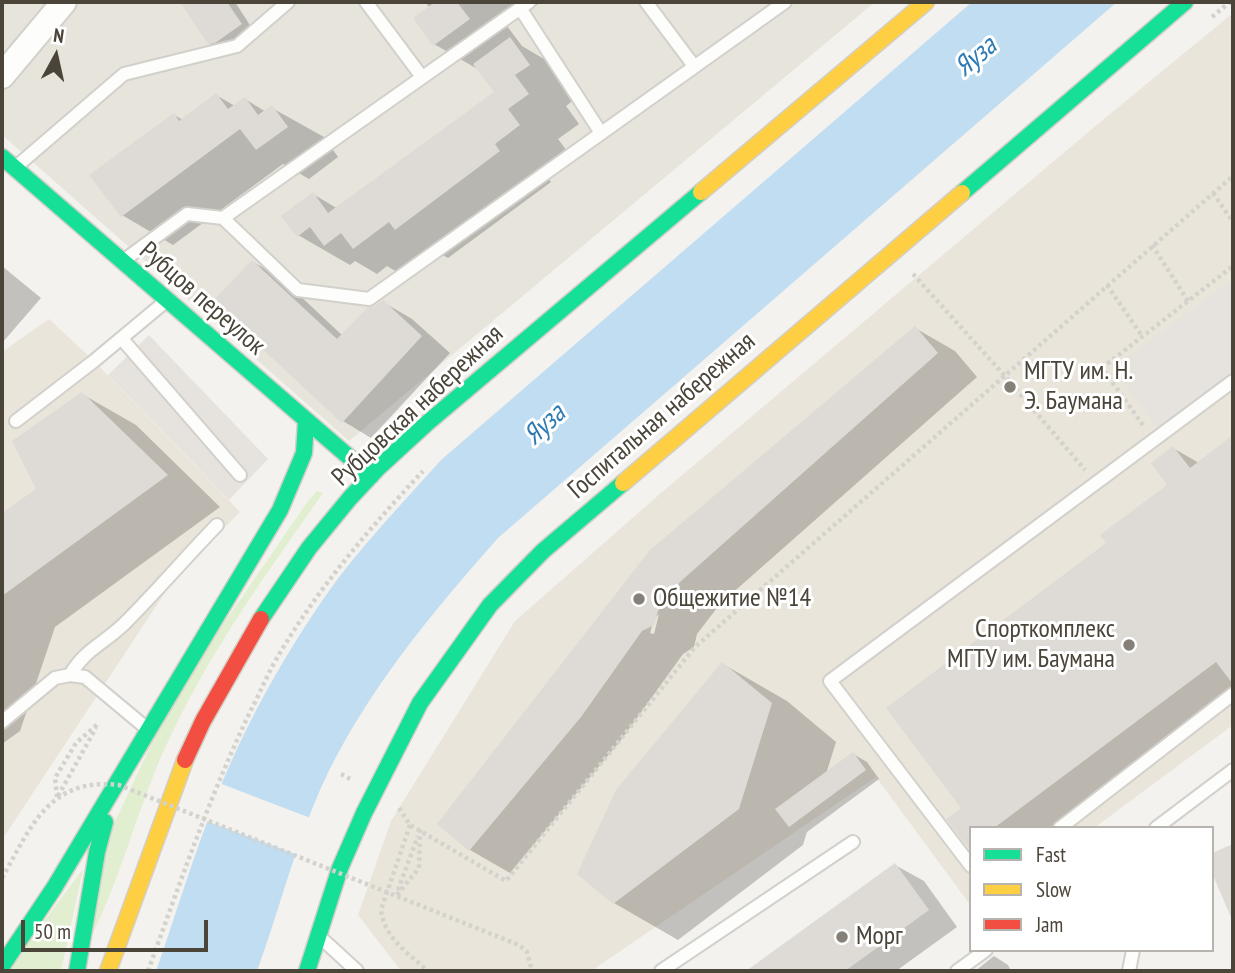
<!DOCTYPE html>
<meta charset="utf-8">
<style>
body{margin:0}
#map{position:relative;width:1235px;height:973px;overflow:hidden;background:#f4f2ee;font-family:"PT Sans Narrow",sans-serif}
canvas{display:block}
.frame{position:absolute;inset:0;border:4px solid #4b4439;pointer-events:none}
.legend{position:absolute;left:969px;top:826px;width:245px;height:126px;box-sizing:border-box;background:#fff;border:2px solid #b7b4b0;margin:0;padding:9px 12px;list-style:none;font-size:21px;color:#4b4439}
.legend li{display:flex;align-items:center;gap:14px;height:35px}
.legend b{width:35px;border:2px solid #b7b4b0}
.north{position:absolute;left:21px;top:21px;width:70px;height:70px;-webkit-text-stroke:5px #fff;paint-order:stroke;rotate:8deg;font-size:19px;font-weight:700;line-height:28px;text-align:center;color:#4b4439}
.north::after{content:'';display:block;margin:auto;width:24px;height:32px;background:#4b4439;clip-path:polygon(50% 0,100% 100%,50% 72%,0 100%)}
.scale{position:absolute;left:21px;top:920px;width:187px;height:32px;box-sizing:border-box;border:4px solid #4b4439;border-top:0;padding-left:9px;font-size:21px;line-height:24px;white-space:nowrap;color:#4b4439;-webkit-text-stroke:5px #fff;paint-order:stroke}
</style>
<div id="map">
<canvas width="1235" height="973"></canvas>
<div class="frame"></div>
<ul class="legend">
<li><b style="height:9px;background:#16e098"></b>Fast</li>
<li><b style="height:9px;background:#ffcf43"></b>Slow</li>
<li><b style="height:9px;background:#f24e42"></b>Jam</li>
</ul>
<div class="north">N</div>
<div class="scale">50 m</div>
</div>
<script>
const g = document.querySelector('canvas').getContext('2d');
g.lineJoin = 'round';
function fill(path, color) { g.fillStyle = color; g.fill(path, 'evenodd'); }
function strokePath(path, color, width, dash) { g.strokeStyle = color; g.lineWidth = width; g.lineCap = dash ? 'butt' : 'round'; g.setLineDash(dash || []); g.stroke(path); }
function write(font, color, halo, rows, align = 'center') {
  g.font = font + ' "PT Sans Narrow",sans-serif'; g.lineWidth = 6; g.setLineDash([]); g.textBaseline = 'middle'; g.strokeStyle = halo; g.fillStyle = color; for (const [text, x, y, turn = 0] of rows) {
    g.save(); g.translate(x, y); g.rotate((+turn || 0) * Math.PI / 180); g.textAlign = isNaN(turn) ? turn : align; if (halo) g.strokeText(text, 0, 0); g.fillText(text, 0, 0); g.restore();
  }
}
fill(new Path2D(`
 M2,2H875L349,441L2,135Z`), '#e7e4dc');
fill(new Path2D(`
 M1233,13V725L1094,828H971V906L876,777L591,971H401L358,915L391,821L515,621L661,493L1099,123Z
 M49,319L94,361L240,512L174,579L2,840V352Z`), '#eae5da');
fill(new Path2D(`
 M317,491L323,493C269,570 213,647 172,733C139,800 123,875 89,941L104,845L174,696L308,501Z
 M83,869L61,971H7Z`), '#e1eecf');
fill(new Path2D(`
 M1233,279V382L1162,434L1113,368Z
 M149,335L268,459L229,500L108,375Z`), '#e6e3df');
fill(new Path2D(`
 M972,2H1117L498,538C430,615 363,695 320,790C294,849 279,911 257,971H156C173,923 188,873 206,825C234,745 276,668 324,598C358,549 401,505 441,460Z`), '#c0ddf1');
fill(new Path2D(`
 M219,783L313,819L298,855L204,820Z`), '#f4f2ee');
fill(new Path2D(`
 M188,2H235L255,33L224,52L209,43L184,4Z
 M425,2H541L507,26L522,46L561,69L580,95L566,106L579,124L558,139L570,155L545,174L551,182L448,258L439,253L405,277L387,266L377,274L355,261L350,265L298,235L313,194L338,209L496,92L481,71L434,44L430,8Z
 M216,95L235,106L245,99L266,112L272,108L324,137L338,157L309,179L283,164L173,245L122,215L174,115L183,120Z
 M253,262L281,278L343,336L383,302L412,319L450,353L371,438L343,421Z
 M2,266L41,298L2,343Z
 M915,328L955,351L977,377L720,604L697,634L694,647L683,654L621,740L510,873L470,850L439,824ZM659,614L654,634L650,633L654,619Z
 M82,394L136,425L220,507L55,627L20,731L2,744V515L38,490Z
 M1233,438V702L1064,828H971L963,808L1108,543L1170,486L1173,448L1199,463Z
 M723,664L787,701L836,742L826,774L853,754L867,762L879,779L807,832L803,845L678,940L614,903Z
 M895,865L924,881L957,927L896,971H761L757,965Z
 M994,956L1008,965L1011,971H975Z`), '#0003');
fill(new Path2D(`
 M180,2H227L242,24L215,43L208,44Z
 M435,2H457L470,19L433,46L413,18Z
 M510,37L530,65L515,75L529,94L508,109L520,125L495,144L500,151L395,230L389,222L353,249L341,233L324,246L310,227L297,237L281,216L313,192L328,213L494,92L473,64Z
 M216,93L228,109L245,97L258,115L272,105L288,127L256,150L240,129L121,217L89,175L174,113L179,121Z
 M252,260L337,339L367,308L374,306L383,300L422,336L342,423L212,302Z
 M915,326L938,353L680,582L658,611L654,625L642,631L581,717L469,851L437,824L650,550Z
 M82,392L168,475L2,596V513L36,489L12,441Z
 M1233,435V684L1216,662L994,828H971V851L946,819L961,808L886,708L1106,543L1100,535L1167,485L1151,463L1173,446L1190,468Z
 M722,662L772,703L739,809L613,904L577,874L616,790Z
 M853,752L866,770L789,827L775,809Z
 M1233,844V922L1212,873V853Z
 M895,863L929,910L845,971H746Z`), '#dedbd6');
const lane = new Path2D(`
 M366,2L422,77
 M646,2L694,66
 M520,8L601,133
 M17,166L124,74L237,46L288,2
 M223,218L529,2
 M127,258L187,214L223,218L298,290L369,299L785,2
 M122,339L240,475
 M16,421L94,361L166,301
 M70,675C85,649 105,643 125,623C156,592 186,557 217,525
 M2,722L55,678L70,675L85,677L145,727
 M1060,828L1233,694
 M1156,828L1233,770
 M971,866L830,681L1233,381
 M321,938L357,971
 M661,971L853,842
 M957,971L986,950
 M1129,971L1133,950`);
const street = new Path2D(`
 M2,76L64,2`);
const fast = new Path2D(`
 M2,157L371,476
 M962,193L1185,2
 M261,619L309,548L350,498L378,468L426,424L701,192
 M2,966L54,888L280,510L304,453L306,422
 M77,971L97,852L105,822
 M307,971L340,868L364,813L420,703L490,605L543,551L623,483`);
const slow = new Path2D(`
 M701,192L926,2
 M623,483L962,193
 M108,971L185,760`);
const jam = new Path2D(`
 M185,760L203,721L261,619`);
strokePath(lane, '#d2d0cb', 16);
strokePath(street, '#d2d0cb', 28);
strokePath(fast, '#d3cfc5', 19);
strokePath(slow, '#d3cfc5', 19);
strokePath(jam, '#d3cfc5', 19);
strokePath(new Path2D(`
 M1212,17L1230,2
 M1213,193L1233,222
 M1152,245L1188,301
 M913,274L1004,375L1085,470
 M1107,285L1142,336
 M1143,425L1102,368L1233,266
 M341,774L350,779
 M58,796L96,728
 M57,797L55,778L76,743L98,724
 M399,808L410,825L506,881L695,647L1233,176
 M410,825L381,910C384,938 409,954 428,971
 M398,890L418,836
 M397,895L419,868L420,830
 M148,971C180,883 210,795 251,710C260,693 267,675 277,658C317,589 369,529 423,471`), '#d3d2cc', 4.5, [3.5, 3.5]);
strokePath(lane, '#fdfdfc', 12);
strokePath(street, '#fdfdfc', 24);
strokePath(fast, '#16e098', 16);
strokePath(slow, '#ffcf43', 16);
strokePath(jam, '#f24e42', 16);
strokePath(new Path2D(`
 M2,878C31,827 49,777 119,785L519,945L527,952L532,971`), '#d3d2cc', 4.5, [3.5, 3.5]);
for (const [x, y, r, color] of [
 [1010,387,7,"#868178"],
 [639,599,7,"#868178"],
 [1129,645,7,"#868178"],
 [842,937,7,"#868178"]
]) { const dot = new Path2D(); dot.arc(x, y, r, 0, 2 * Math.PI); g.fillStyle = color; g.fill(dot); strokePath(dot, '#fff', 2.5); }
write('26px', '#4b4439', '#fff', [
 ["Рубцов переулок",202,299,41],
 ["Рубцовская набережная",418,406,-43],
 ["Госпитальная набережная",662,416,-41]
]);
write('26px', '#4b4439', '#fff', [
 ["МГТУ им. Н.",1024,372],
 ["Э. Баумана",1024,402],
 ["Общежитие №14",653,599],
 ["Спорткомплекс",1115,630,"right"],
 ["МГТУ им. Баумана",1115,660,"right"],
 ["Морг",856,937]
], 'left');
write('italic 28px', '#2e7ab2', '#fff', [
 ["Яуза",976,57,-40],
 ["Яуза",545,425,-43]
]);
</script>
